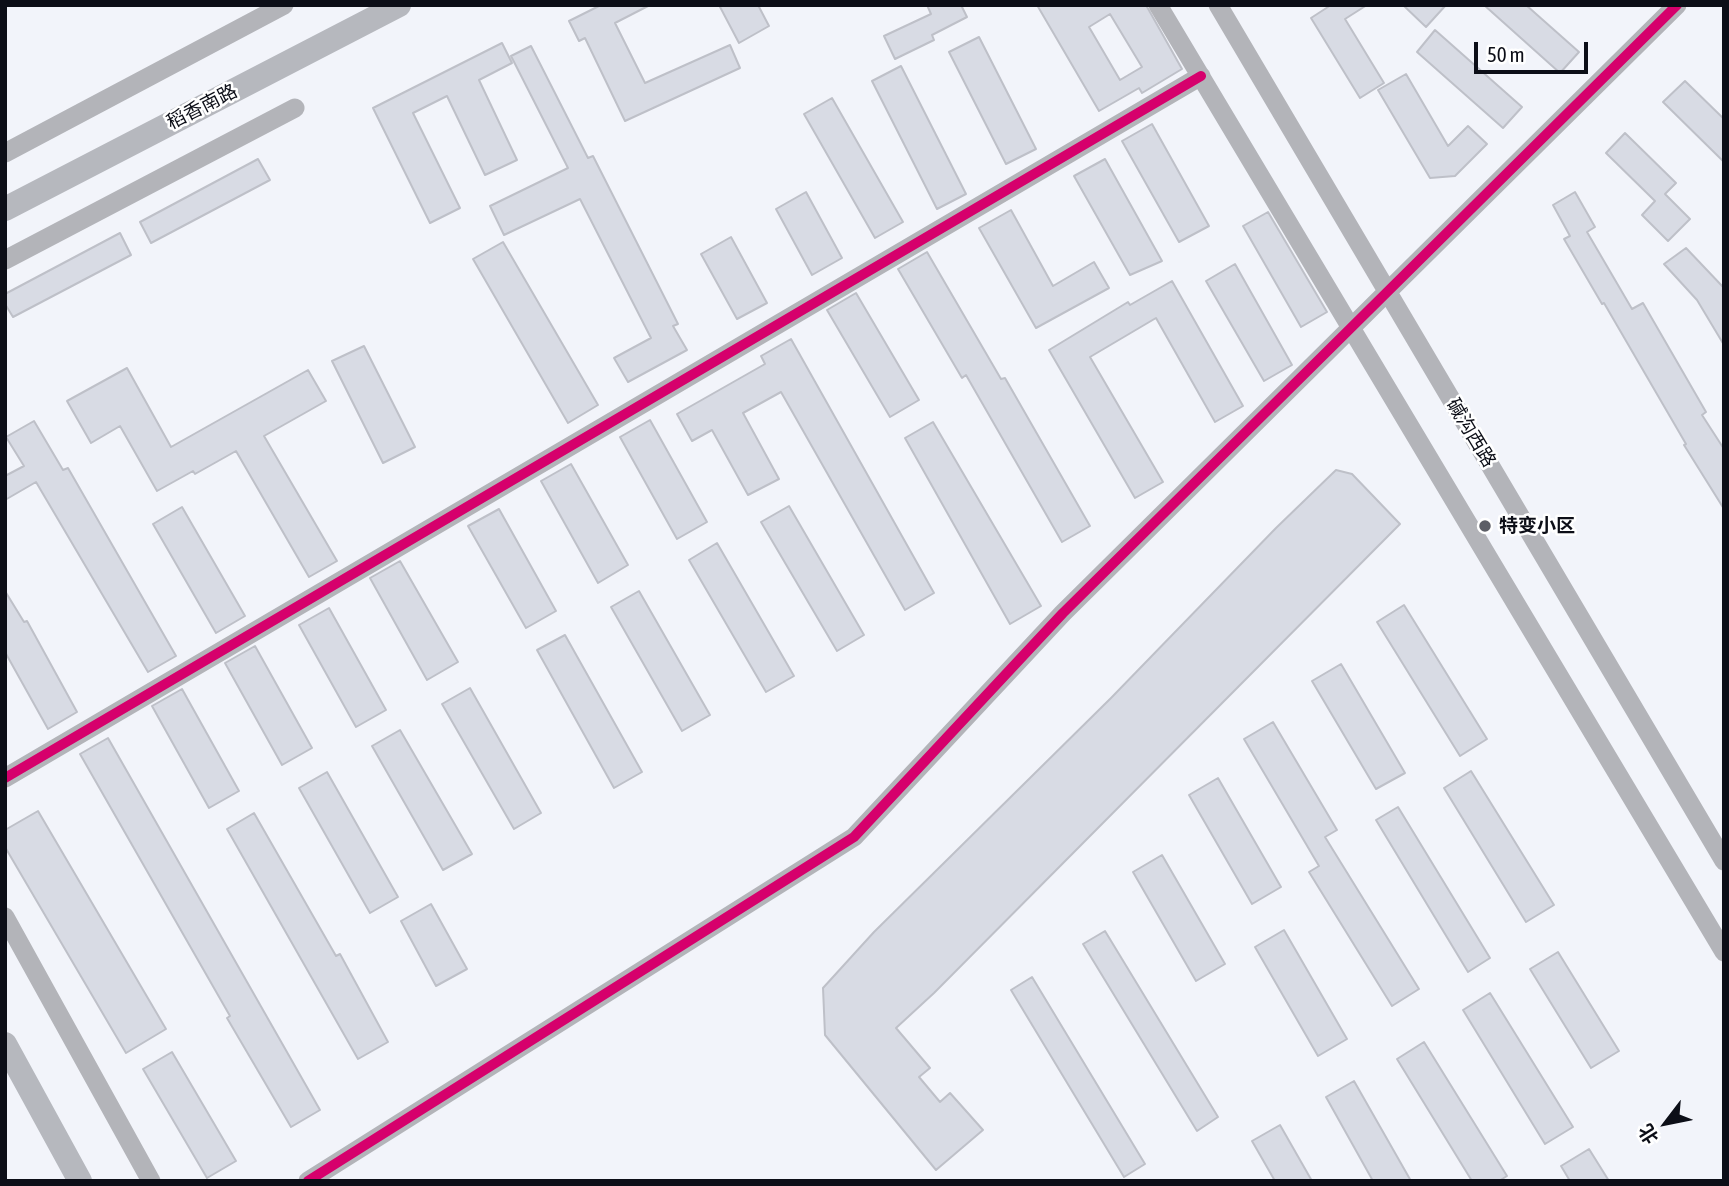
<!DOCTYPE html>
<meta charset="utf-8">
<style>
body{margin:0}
#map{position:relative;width:1729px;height:1186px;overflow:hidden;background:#f2f4fa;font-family:"Asap Condensed","Noto Sans SC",sans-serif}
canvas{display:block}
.frame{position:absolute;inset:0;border:7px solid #0c0e17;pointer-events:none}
.north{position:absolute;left:1631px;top:1088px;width:70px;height:70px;-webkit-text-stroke:5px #fff;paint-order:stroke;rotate:238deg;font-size:19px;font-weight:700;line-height:28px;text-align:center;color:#0c0e17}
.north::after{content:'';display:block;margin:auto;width:24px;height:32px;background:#0c0e17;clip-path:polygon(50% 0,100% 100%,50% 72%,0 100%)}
.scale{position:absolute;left:1474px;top:42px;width:114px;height:32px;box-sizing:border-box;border:4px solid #0c0e17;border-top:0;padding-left:9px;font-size:21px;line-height:24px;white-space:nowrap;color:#0c0e17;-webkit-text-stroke:5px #fff;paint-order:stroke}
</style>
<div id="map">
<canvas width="1729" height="1186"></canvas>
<div class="frame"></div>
<div class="north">北</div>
<div class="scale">50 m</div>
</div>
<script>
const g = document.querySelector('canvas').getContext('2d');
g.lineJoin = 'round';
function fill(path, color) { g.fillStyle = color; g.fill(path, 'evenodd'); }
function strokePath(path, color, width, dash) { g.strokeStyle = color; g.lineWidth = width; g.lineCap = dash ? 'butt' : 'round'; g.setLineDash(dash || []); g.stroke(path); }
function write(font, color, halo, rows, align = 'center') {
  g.font = font + ' "Asap Condensed","Noto Sans SC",sans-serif'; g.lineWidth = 5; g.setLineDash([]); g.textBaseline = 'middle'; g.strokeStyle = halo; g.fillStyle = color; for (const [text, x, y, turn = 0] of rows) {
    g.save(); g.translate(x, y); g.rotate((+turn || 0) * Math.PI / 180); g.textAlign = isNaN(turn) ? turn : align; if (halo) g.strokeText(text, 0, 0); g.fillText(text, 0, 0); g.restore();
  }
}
const building = new Path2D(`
 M601,5H650L615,23L645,83L730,45L740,68L625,121L585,38L579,41L569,21Z
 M719,5H758L769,26L739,43Z
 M927,5H961L967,17L932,35L934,40L895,59L884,36L931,14Z
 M1037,5H1146L1182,69L1142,93L1139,88L1099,111ZM1110,14L1142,67L1120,80L1089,27Z
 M1331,5H1367L1345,19L1384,83L1360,98L1311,18Z
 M1403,5H1446L1426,27Z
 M1484,5H1526L1579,52L1560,73Z
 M1435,30L1522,107L1503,128L1417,52Z
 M979,37L1036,149L1006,164L949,52Z
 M502,43L512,63L479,80L517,160L485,175L447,96L413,113L460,208L430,223L373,108Z
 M531,46L588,158L593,156L678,324L673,326L687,350L628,382L614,358L651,338L580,199L504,235L490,206L568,168L511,56Z
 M901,66L966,194L937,209L872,81Z
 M1406,74L1448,146L1468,126L1487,144L1455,176L1430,178L1378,90Z
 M1685,81L1724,119V162L1663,102Z
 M832,98L903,222L875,238L804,114Z
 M1152,124L1209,226L1179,242L1122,141Z
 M1625,133L1676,183L1665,194L1690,219L1668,241L1642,215L1655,201L1606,153Z
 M258,159L270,180L151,243L140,222Z
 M1105,159L1162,261L1130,275L1074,176Z
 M806,192L842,258L812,275L776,209Z
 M1575,192L1595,227L1587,232L1632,309L1643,303L1706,412L1702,415L1724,449V509L1684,445L1686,444L1604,303L1602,304L1564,239L1570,236L1553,205Z
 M1011,210L1053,286L1094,262L1109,288L1036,328L979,228Z
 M1268,212L1327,312L1301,327L1243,226Z
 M120,233L131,255L13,317L5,304V294Z
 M731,237L767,303L737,319L701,254Z
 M503,242L598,405L568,423L473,259Z
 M1686,248L1724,288V345L1697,300L1664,264Z
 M927,252L1001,379L1005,378L1090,526L1062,542L966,375L962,378L898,269Z
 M1235,264L1292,365L1264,381L1206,281Z
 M1172,281L1243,406L1215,422L1156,318L1090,357L1163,482L1135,498L1049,350L1128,302L1130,305Z
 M856,293L919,400L890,417L827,310Z
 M791,339L934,593L905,610L781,392L743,413L779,479L748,495L712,430L692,441L677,414L765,364L761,356Z
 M364,346L415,447L383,463L332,361Z
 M127,368L171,447L308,370L326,401L264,436L337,561L309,577L236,451L195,474L193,471L157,491L120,426L91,443L67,401Z
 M650,420L707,522L677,539L620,437Z
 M34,421L63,470L68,468L176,656L148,672L36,482L5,500V476L24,466L6,437Z
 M933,422L1041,606L1010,624L905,438Z
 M571,464L628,565L598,583L541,481Z
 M1336,470L1352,474L1400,524L934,993L896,1028L930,1068L919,1077L940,1102L950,1093L983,1130L936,1170L825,1035L823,988L874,932L1111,698L1276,528Z
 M789,506L864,635L837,651L761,522Z
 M182,507L245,616L216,633L153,524Z
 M499,509L556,611L526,628L468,526Z
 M717,543L794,676L766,692L689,560Z
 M400,561L458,662L427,680L370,578Z
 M5,591L24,622L27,621L77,712L48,729L5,652Z
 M639,591L710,715L682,731L611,607Z
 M1404,605L1487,739L1460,756L1377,622Z
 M329,608L386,710L356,727L299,625Z
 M565,635L642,772L614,788L537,650Z
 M255,646L312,748L282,765L225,663Z
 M1341,664L1405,773L1376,789L1312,681Z
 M470,688L541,813L514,829L442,704Z
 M182,689L239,791L209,808L152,706Z
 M1273,722L1337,830L1325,837L1419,989L1392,1006L1309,872L1319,866L1244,739Z
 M400,730L472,854L443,870L372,746Z
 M108,738L320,1110L291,1127L227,1018L230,1016L80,754Z
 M1471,771L1554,905L1526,922L1444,788Z
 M327,772L398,897L370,913L299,788Z
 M1218,778L1281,887L1252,904L1189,795Z
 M1398,807L1490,958L1468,972L1376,820Z
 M38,811L166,1029L126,1053L5,847V830Z
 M254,813L336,956L340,954L388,1042L358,1059L227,829Z
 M1162,855L1225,964L1196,981L1133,872Z
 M431,904L467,969L436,986L401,921Z
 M1284,930L1347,1039L1318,1056L1255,947Z
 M1105,931L1218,1117L1197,1131L1083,944Z
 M1558,952L1619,1051L1591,1068L1530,969Z
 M1032,977L1145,1164L1124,1177L1011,990Z
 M1490,993L1573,1127L1545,1144L1463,1010Z
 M1424,1042L1507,1176L1499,1181H1472L1397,1059Z
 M172,1052L236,1161L207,1178L143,1069Z
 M1354,1081L1411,1181H1373L1326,1097Z
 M1280,1125L1312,1181H1275L1252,1141Z
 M1589,1149L1609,1181H1570L1561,1166Z`);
fill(building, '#d8dbe4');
strokePath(building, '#bec0c8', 2);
strokePath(new Path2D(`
 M1158,5L1724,952
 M1218,5L1724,861
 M5,153L284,5
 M5,260L295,108
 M5,778L1201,76
 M5,917L151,1181
 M308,1181L854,837L1063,613L1677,5`), '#b3b4b9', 19);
strokePath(new Path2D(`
 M5,209L399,5
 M5,1044L80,1181`), '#b6b8be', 24);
strokePath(new Path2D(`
 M5,778L1201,76
 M308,1181L854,837L1063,613L1677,5`), '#d6006c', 10);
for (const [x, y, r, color] of [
 [1485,526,7,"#5c5e66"]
]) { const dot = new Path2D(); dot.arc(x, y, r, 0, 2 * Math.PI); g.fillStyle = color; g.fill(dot); strokePath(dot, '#fff', 2.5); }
write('19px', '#0c0e17', '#fff', [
 ["稻香南路",202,107,-27],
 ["碱沟西路",1471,433,59]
]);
write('bold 19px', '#0c0e17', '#fff', [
 ["特变小区",1499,526]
], 'left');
</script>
